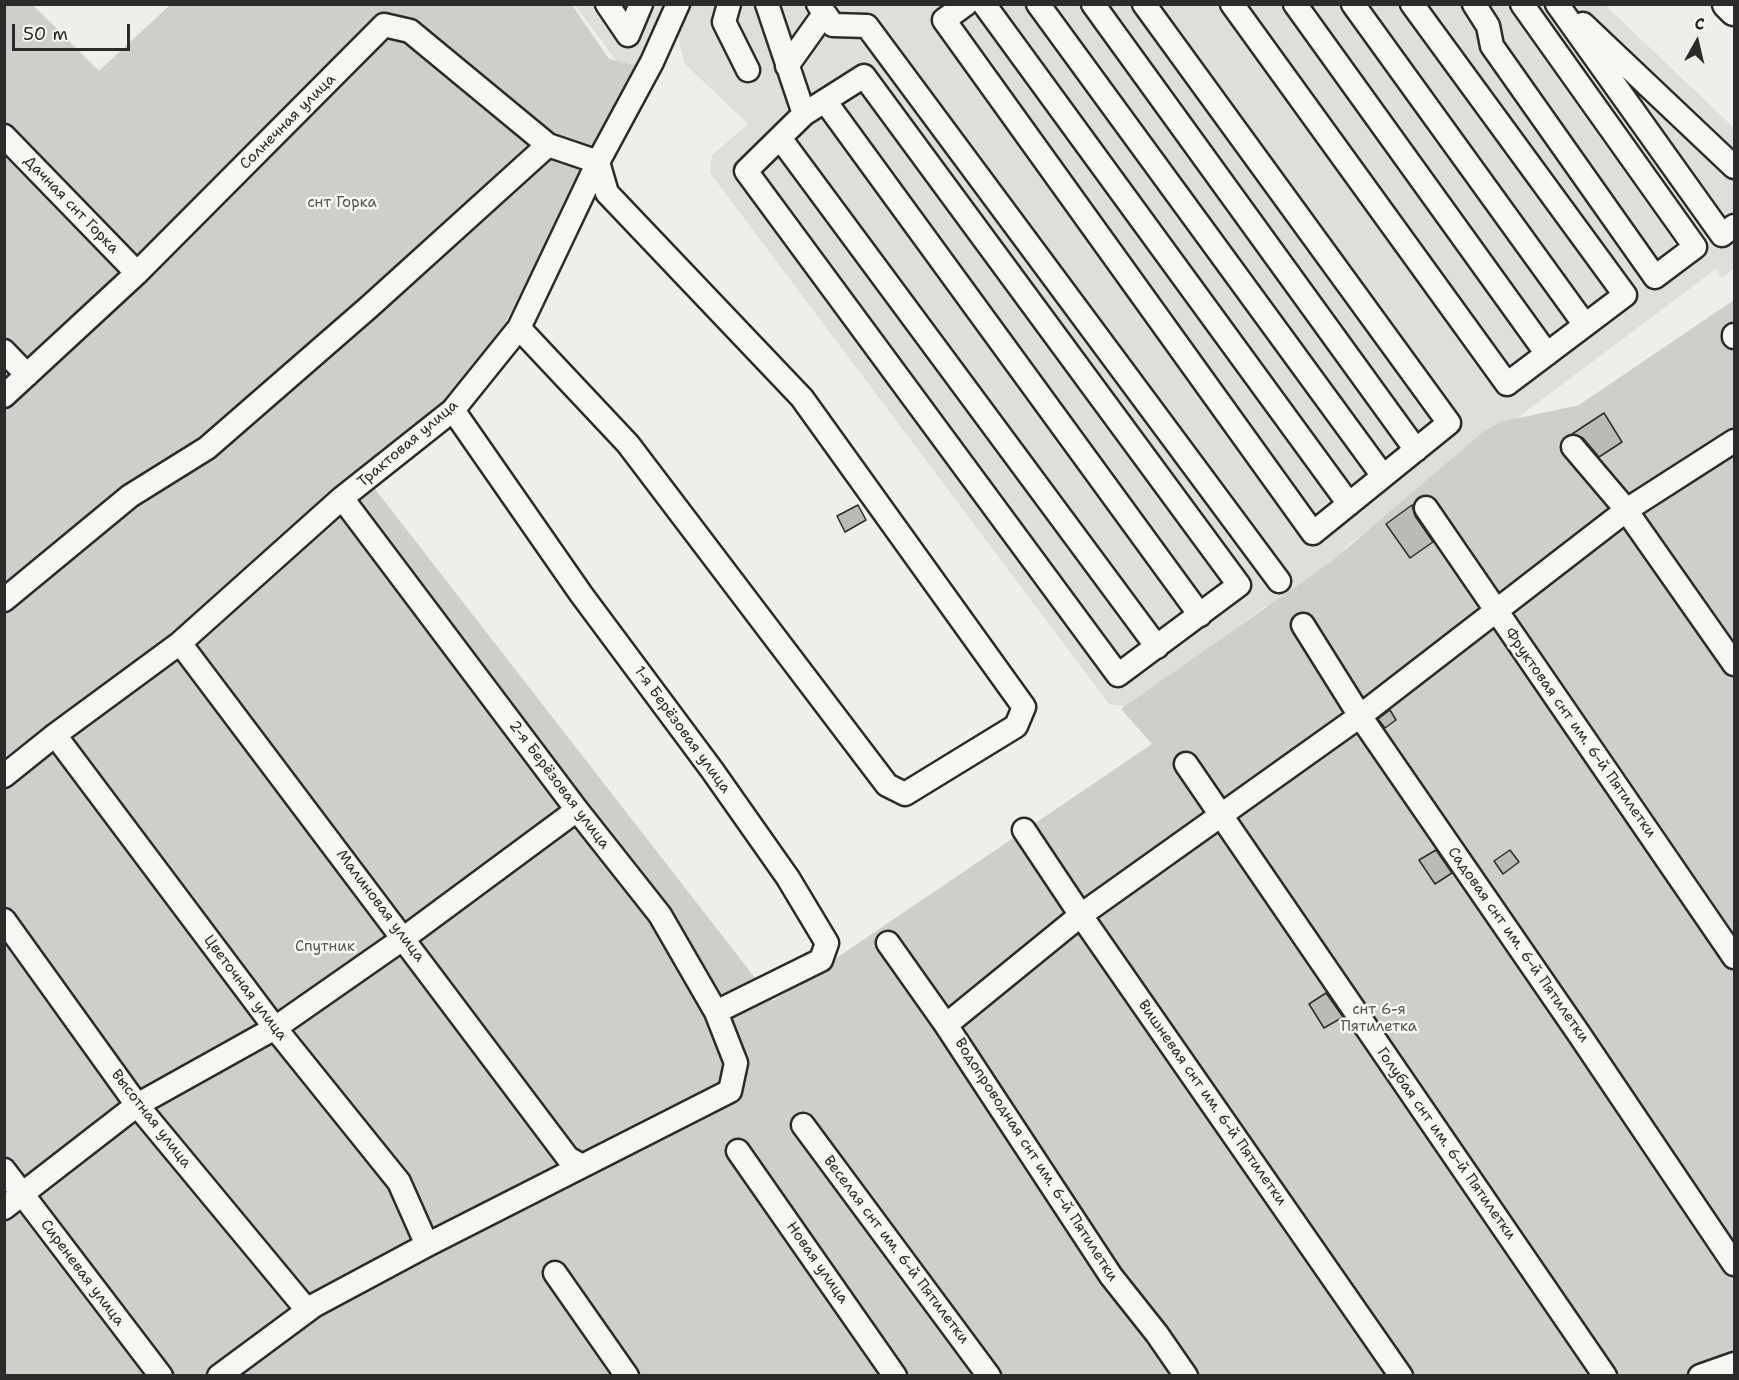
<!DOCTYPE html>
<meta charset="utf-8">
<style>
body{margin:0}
#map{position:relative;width:1739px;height:1380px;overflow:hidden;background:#eeeeea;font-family:"Shantell Sans",sans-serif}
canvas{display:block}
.frame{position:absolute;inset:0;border:6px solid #2b2b2b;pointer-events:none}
.north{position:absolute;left:1667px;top:12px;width:60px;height:60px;-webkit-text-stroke:4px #f6f6f2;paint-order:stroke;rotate:8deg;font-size:16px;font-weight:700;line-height:24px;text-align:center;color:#2b2b2b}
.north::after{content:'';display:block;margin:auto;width:21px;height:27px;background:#2b2b2b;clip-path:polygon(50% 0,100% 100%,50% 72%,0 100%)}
.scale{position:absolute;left:12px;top:24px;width:118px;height:27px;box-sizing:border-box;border:3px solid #2b2b2b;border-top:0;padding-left:8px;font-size:18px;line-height:21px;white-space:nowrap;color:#2b2b2b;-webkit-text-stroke:4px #f6f6f2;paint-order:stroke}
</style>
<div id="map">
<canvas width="1739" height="1380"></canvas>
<div class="frame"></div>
<div class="north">С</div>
<div class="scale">50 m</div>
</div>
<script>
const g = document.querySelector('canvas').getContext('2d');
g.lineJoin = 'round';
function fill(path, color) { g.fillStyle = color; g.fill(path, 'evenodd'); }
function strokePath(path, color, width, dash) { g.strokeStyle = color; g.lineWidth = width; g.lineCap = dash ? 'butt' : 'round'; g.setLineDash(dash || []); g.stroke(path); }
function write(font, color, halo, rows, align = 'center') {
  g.font = font + ' "Shantell Sans",sans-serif'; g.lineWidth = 5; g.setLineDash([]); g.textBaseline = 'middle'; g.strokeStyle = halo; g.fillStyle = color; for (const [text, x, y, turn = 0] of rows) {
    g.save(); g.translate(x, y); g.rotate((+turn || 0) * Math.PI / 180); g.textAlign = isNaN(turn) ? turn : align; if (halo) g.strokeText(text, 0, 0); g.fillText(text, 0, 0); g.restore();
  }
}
fill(new Path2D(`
 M575,5H1605L1734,128V268L1722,278L1716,269L1344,548L1348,555L1288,610L1265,606L1134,708L1109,704L710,173L712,155L748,124L684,63L679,39L672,21L637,89Z`), '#dededb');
fill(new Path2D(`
 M171,4L572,5L609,59L638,66L461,409L375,489L773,1001L1152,744L1121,709L1331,562L1484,431L1500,422L1579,405L1734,300V1375L5,1376V5H33L99,71Z`), '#cececa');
const building = new Path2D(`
 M1604,413L1622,442L1599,457L1583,438L1572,434Z
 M858,505L866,520L845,532L837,516Z
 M1412,505L1415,516L1433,542L1410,558L1386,524Z
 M1390,710L1396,720L1385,728L1378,719Z
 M1436,850L1452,873L1435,884L1419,860Z
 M1510,850L1519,862L1503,874L1494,861Z
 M1326,993L1343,1017L1324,1028L1309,1004Z`);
fill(building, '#babab7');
strokePath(building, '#2b2b2b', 1.5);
const minor = new Path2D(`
 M607,4L628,35L641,4
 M729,4L724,22L748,70
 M767,4L804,114
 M818,4L833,25L867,26L1279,581
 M966,4L944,20L1313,533L1449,423L1144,4
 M984,4L1349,504
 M1038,4L1383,476
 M1093,4L1416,450
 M1232,4L1507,384L1625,295L1412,4
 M1295,4L1547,354
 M1353,4L1585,325
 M1474,4L1488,26L1492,46L1655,277L1695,247L1522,4
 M1557,4L1722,235L1734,226
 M1583,24L1734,167
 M787,66L824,14
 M864,76L1239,585L1118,675L746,171L804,114Z
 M825,101L1200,615
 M4,136L137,273
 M780,138L1157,647
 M519,328L628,444L887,785L905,794L1016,726L1024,707L802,398L607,193L598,162
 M1734,335V337
 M4,351L27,375
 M4,396L137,273L384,25L410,31L548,145L598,162
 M453,410L581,594L712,770L788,878L827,943L821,960L716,1012
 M1573,447L1624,507L1628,509V513L1734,664
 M1426,508L1734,957
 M4,600L130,496L207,448L369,307L548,145
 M1303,625L1360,716L1579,1034L1734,1264
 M180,643L568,1158L582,1166
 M55,735L275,1028L399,1182L427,1245
 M1186,764L1605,1376
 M4,776L55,735L180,643L342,498L453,410L519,328L598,162L652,62L678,4
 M1024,830L1080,914L1401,1376
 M4,920L137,1105L307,1310
 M888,943L946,1025L1111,1276L1157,1334L1186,1376
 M946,1025L1081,915L1360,716L1628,509L1734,441
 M803,1125L989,1376
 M738,1151L895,1376
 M4,1170L161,1376
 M4,1208L137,1105L275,1028L404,938L577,810
 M555,1273L627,1376
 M219,1376L315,1305L427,1245L730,1091L736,1063L716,1012L660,915L577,810L342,498
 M1700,1376L1734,1364`);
const major = new Path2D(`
 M1727,4L1734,11`);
strokePath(minor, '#2b2b2b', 27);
strokePath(major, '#2b2b2b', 33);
strokePath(minor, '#f6f6f2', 22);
strokePath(major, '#f6f6f2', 28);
write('15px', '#2b2b2b', '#f6f6f2', [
 ["Солнечная улица",288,122,-45],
 ["Дачная снт Горка",71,205,46],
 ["Трактовая улица",408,444,-40],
 ["1-я Берёзовая улица",682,730,54],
 ["Фруктовая снт им. 6-й Пятилетки",1580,733,55],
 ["2-я Берёзовая улица",559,785,53],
 ["Малиновая улица",380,906,53],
 ["Садовая снт им. 6-й Пятилетки",1518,945,55],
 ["Цветочная улица",245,988,53],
 ["Вишневая снт им. 6-й Пятилетки",1212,1103,55],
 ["Высотная улица",151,1119,52],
 ["Голубая снт им. 6-й Пятилетки",1446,1144,55],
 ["Водопроводная снт им. 6-й Пятилетки",1036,1160,57],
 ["Веселая снт им. 6-й Пятилетки",896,1250,53],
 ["Новая улица",817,1263,55],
 ["Сиреневая улица",82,1273,53]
]);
write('15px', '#545453', '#f6f6f2', [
 ["снт Горка",342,203],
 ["Спутник",325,947],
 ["снт 6-я",1379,1010],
 ["Пятилетка",1379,1027]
]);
</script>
